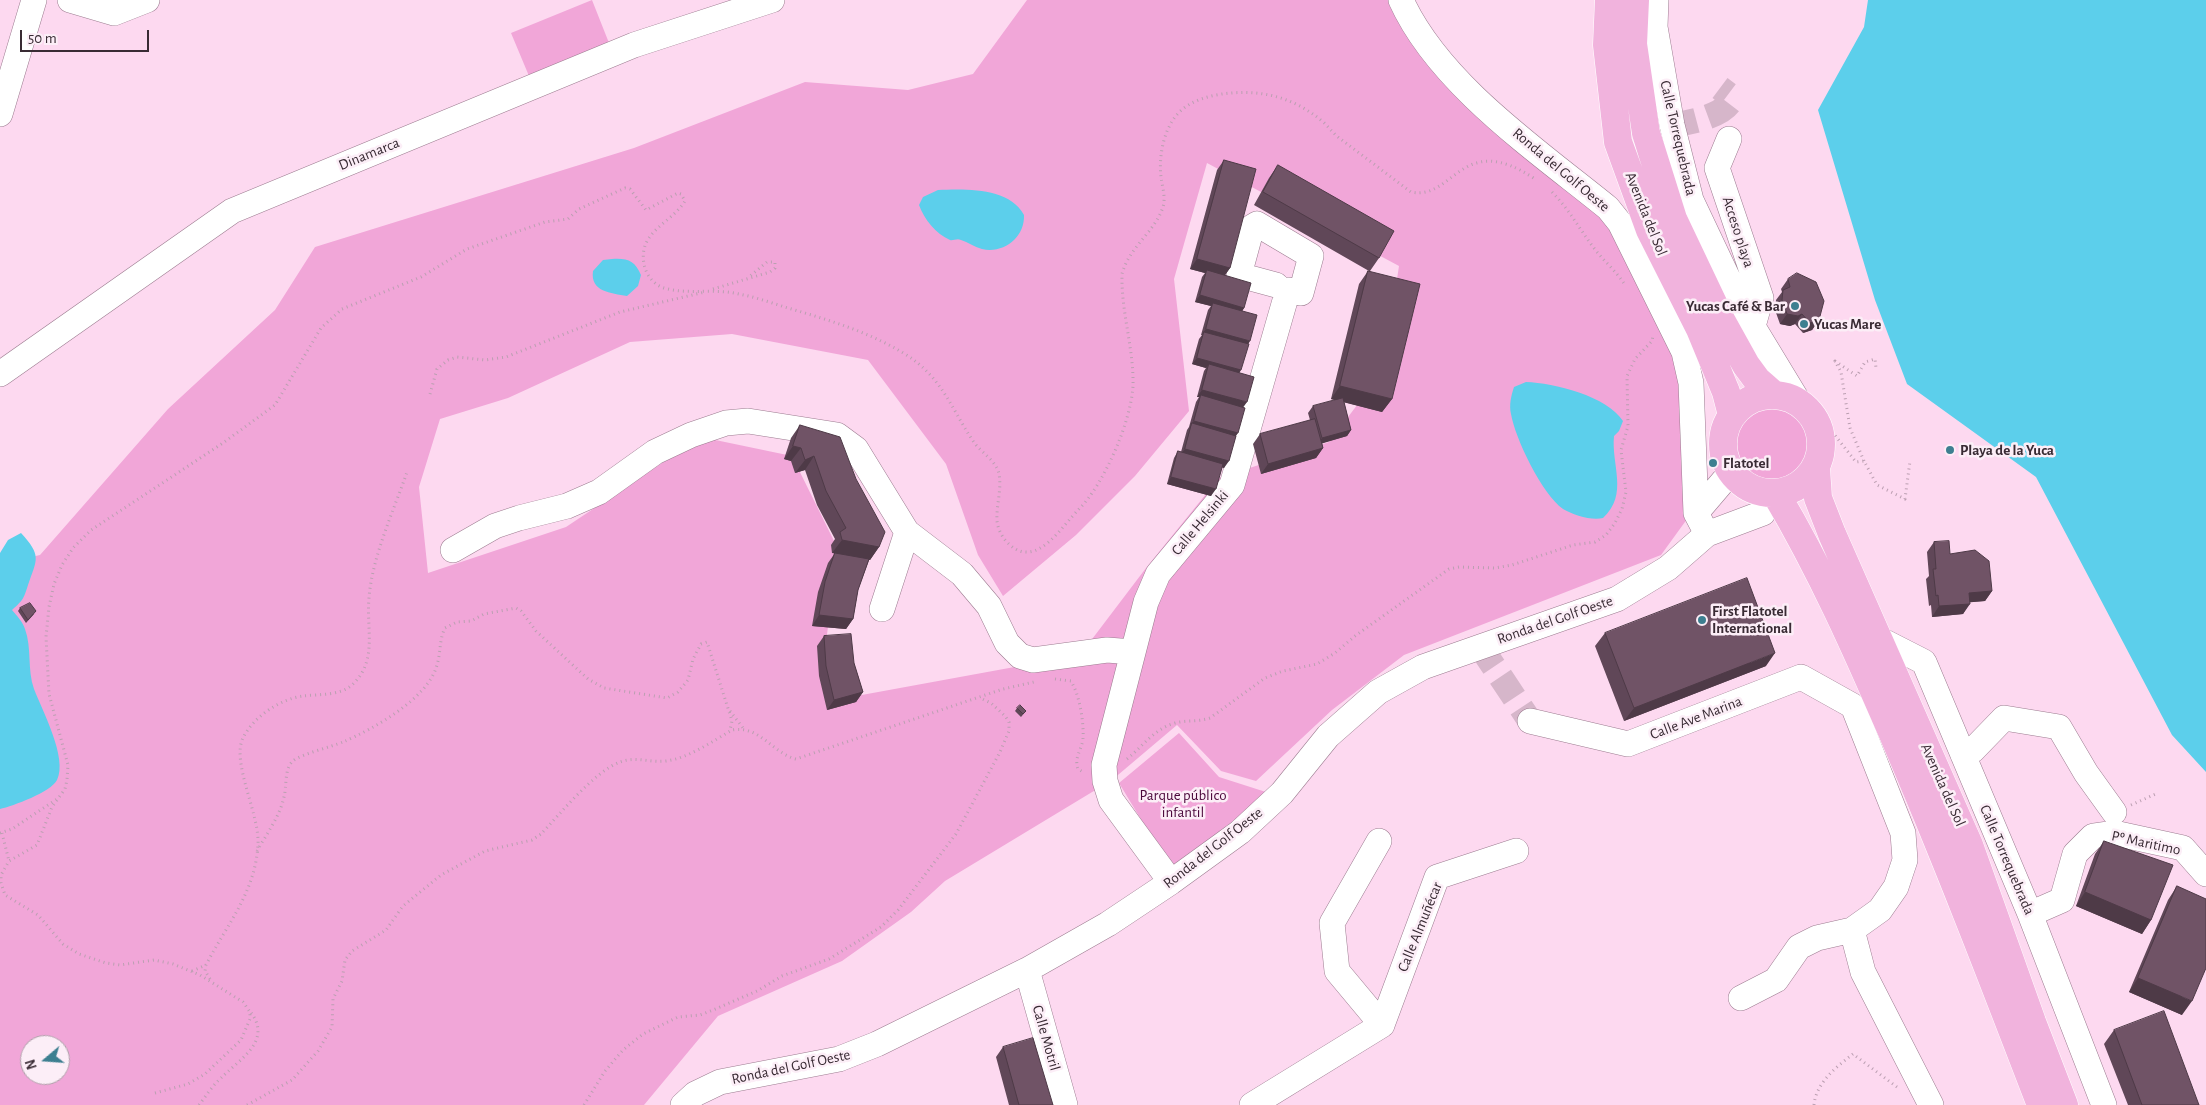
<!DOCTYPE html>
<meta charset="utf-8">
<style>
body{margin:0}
#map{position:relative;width:2206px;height:1105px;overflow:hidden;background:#fdd9f0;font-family:"Alegreya Sans",sans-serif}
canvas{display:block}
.north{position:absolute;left:20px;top:1035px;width:50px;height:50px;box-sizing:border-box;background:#fceef7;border:1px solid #aea0a9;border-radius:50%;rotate:252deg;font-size:14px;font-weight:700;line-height:20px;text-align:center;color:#392b34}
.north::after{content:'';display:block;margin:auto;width:18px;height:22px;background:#3d7f90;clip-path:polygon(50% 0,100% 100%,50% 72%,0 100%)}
.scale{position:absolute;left:20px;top:30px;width:129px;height:22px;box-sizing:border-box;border:2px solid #392b34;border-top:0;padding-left:6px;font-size:15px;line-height:18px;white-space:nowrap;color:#392b34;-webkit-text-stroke:4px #fceef7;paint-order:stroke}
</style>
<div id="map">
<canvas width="2206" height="1105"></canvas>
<div class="north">N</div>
<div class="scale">50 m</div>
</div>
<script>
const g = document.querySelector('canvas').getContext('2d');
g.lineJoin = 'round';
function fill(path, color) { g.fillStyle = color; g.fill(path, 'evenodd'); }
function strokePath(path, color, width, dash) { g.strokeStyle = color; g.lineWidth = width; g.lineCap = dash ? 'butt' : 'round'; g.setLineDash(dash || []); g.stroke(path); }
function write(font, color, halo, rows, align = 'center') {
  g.font = font + ' "Alegreya Sans",sans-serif'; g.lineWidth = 5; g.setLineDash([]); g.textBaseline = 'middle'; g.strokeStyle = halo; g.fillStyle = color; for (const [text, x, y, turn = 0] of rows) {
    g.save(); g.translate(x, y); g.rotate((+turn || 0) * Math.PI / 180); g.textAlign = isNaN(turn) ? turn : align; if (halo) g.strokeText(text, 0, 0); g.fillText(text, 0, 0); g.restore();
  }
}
fill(new Path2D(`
 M592,0L609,43L529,76L511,33Z
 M1027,0H1391L1608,217L1684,376L1690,515L1661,555L1404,655L1332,710L1256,781L1221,771L1177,725L1112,780L945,881L911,912L842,961L718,1016L644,1105H0V564L40,555L168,409L275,310L315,247L634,148L805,82L908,90L973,74ZM1207,163L1399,266L1383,371L1329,442L1219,478L1146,568L1080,655L829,701L821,681L838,549L792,456L701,437L566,527L428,573L419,487L440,419L508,398L630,342L732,334L868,360L946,464L978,555L1003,596L1076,535L1135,476L1189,411L1174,279ZM30,1045H60V1075H30Z
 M1733 444a38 38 0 1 1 76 0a38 38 0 1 1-76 0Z
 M1179,733L1219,777L1269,793L1171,869L1119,783Z`), '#f1a6d8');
fill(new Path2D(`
 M1868,0H2206V772L2172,735L2036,477L1907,384L1875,300L1818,110L1864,27Z
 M938,190C965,189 1009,187 1024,215C1025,237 1004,254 982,249C974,247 968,242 961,240C957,238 953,241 950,240C936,234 924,219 919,205L923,197Z
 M612,259C628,258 635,261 641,275L638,286L627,296C611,293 590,292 593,271L603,260Z
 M1526,382C1554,383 1607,396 1623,421L1619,431L1614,436C1611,465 1629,494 1603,518C1592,521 1573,515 1563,509C1542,494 1515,438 1511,414C1509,405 1511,396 1514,387Z
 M21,533C42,556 37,559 28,585C23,600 24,599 12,610C17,616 23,622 25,629C32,648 27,670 34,689C42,710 68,758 57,780C51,792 13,806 0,809V553L8,540Z`), '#5ccfeb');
strokePath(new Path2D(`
 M1672,125C1689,123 1729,115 1732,97L1720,88
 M1480,646L1530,721`), '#d6b6ca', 25, [25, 12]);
const minor = new Path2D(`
 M70,0L114,13L147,0
 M1401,0C1439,84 1538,151 1608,208L1620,223L1684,352L1691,383L1696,513L1707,534
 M1656,0L1655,27L1672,125L1691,200L1744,312L1798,401
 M0,114L34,0
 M1729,139L1717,168L1761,298L1753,326
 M0,374L232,211L634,45L772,0
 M1696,513L1731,472
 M453,550L495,526L519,518L567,506L599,492L655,452L691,435L726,423L748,421L837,435L856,449L907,532L962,574L989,606L1007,643L1020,656L1033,660L1107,650L1133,652
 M882,609L907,532
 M1881,640L1924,662L2030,914L2104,1105
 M1530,721L1628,744L1801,677L1853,706L1903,833L1905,860L1896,887L1880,910L1852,930L1863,972L1931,1105
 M1963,755L1973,750L2004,718L2059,727L2086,773L2114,812
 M1379,841L1332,923L1337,971L1382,1025
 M1171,882L1111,800L1105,781L1104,765L1146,602L1158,574L1232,485L1288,290L1301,293L1311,256L1257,224L1252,227L1239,275L1276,285
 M2030,914L2062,900L2075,854L2093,836L2114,833L2183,848L2206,874
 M1027,970L1065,1105
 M1741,998L1776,980L1799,947L1817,938L1852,930
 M683,1105L695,1094L720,1082L839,1059L877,1044L1027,970L1108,924L1171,882L1240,832L1282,793L1328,736L1378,692L1423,667L1617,599L1668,568L1707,534L1763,513L1770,494
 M1252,1105L1382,1025L1437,877L1516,851`);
const major = new Path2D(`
 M1609,0L1607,45L1618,142L1650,230L1700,329L1726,392L1732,415
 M1635,0L1633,44L1646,133L1673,219L1721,320L1746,365L1757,380L1773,394
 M1723 444a49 49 0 1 1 98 0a49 49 0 1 1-98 0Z
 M1816,469L1818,498L1832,534L1969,845L2032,1022L2064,1105
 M1776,494C1821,570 1857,651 1892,732C1945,855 1993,980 2041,1105`);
strokePath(minor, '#9c7c90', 26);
strokePath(major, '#fff', 29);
strokePath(new Path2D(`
 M1552,192C1570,210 1581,232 1597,252C1606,263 1617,272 1625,285
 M713,289L770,272L775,268V262H767L750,276
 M430,394L437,369L448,360L457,357L485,360L506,357L620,312L705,292
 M1822,439L1834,434L1856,462L1864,461L1877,485L1905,499L1910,461
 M1864,461L1850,428L1841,372L1835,361L1857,376L1865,362L1875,359L1876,368
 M1055,679L1071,681C1080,696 1084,723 1083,739C1081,751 1074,758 1078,769L1083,772
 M730,711L743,728
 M1127,759C1143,746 1154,729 1175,723C1186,720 1198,722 1210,718L1265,678L1283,671L1317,664L1335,653L1355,636L1449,569L1459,567L1495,568L1512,565L1573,545L1595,542L1606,535L1615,523L1622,509L1626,492L1621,450L1628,426L1627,376L1635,359L1652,341L1653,336
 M2131,805L2158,793
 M0,833L12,829L57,799
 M2,833L9,861
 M257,851C266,835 280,816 284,797C287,786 284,769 293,761C301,754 331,747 343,742C373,729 428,699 437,665C441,652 439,640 445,628L457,622L471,621L484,614L516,608L521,611L536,631L588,679L604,688L667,698L678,692L688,680L693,659L701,644L707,642L732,721L730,730
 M192,971L206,965
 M210,979L205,971L206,965C227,924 255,893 258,845C260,815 231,762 243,738C253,717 280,699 303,696C319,694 341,696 353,684C378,660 366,628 369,598C372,557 394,510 407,472
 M155,1093L188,1084L205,1074L241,1040L250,1019V1012L243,1002L200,975L173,964L154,960L120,965L106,963L79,954L63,944L38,915L5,895L1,883V875L9,861L37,845L52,807L65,789L67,780L68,765L49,694L46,637L49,607L54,584L62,565L73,548L91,530L223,443L275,405L321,328L342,309L421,277L467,249L545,222L568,219L579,209L625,188L630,189L646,210L678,193L681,194L685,201C671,224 638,231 644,264C646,275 654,285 664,288C688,295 714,288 739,294C755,297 772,303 788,308C829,320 869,332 905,354C942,377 951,408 973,441C981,453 996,460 999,474C1002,489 996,506 997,521C998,530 1003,539 1010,545C1037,569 1062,526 1079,509C1104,484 1131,422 1133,386C1134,349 1121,312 1122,274C1129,247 1155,232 1163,207C1166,197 1162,186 1161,177C1159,160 1162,140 1170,125C1179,107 1196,99 1216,95C1255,88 1291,95 1322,121C1328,126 1332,132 1338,137C1362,155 1387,174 1411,192C1454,201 1461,129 1535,179
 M199,1105C206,1096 212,1086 221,1078C241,1058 274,1040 249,1010
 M247,1105L292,1080L318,1051L332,1027L333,999L342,981L345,960L352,951L386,930L403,906L441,875L485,851L532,840L541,834C560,814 595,771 620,762C636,756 650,763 666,761C689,758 713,741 732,730C760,725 772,753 796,759L1003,689L1034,682
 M584,1105L605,1071L623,1050L643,1034L678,1017L700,1015L713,1010L757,991L782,976L829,959L881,927L898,910L956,834L1000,752L1009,731V722L1005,716L991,703L980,698
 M1814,1105C1816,1083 1836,1067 1853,1054L1897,1087`), '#bb9fb1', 3, [1, 4]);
strokePath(minor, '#fff', 25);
strokePath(major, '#f1b3dd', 28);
fill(new Path2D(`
 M1224,160L1230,268L1225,275L1244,308L1242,311L1248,344L1239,373L1243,407L1236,436L1224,468L1222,467L1211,496L1167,484L1174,458L1178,451L1181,452L1187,430L1189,427L1196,402L1199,397H1197L1204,371L1206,368L1192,364L1199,339L1202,335H1201L1208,310L1211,306L1195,302L1202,277L1205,273L1190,269L1217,170Z
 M1278,165L1379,258L1370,271L1392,399L1382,412L1344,402L1351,430L1347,436L1322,443L1323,448L1316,458L1261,474L1253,444L1260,434L1310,420L1308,413L1313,406L1335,400L1331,399L1359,284L1368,271H1369L1254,205L1269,178Z
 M1788,279L1819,320L1812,330L1803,333L1795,324L1790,326L1780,324L1775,310L1776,300L1782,292L1781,289Z
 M800,425L879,547L870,560H869L858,590L853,619L846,629L812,626L818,592L828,563L835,553H832L831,545L835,539L817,505L805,470L795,473L791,461L784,459L791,438Z
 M1934,542L1950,554L1992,591L1985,601L1970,602L1963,614L1932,617L1931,605L1929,606L1926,579L1929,576L1927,552Z
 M20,608L34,614L26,623L18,611Z
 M1605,633L1766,666L1624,721L1595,646Z
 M824,636L854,663L863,692L856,702L827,710L819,676L817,646Z
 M1017,708L1026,711L1021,717L1015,711Z
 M2104,841L2151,920L2142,934L2076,906L2095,854Z
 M2177,886L2182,1015L2129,992L2168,900Z
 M2114,1030L2199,1105H2128L2104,1044Z
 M1003,1047L1053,1105H1009L996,1057Z`), '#604758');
fill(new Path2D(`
 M1197,259L1230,268L1223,278L1207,270L1205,273L1190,269Z
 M1200,295L1244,308L1240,315L1213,303L1211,306L1195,302Z
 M1787,314H1802L1795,324L1790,326L1780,324Z
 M1819,320L1812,330L1803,333L1810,323Z
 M1206,329L1250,341L1246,348L1204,332L1201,335Z
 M1197,358L1241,370L1237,377L1209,364L1206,368L1192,364Z
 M1340,386L1392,399L1382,412L1331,399Z
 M1202,390L1247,402L1242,409L1201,395L1199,397H1197Z
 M1194,421L1238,433L1233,440L1192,423Z
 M1351,430L1347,436L1317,445L1322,438Z
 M793,446L801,448L791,461L784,459Z
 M1323,448L1316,458L1261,474L1268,464Z
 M1185,449L1229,461L1224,468L1180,455Z
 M814,456L805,470L795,473L805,460Z
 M1171,477L1216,489L1211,496L1167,484Z
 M842,540L879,547L870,560L832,553Z
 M1992,591L1985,601L1962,603L1969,593Z
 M1970,604L1963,614L1932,617L1939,606Z
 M819,615L853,619L846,629L812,626Z
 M1775,653L1766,666L1624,721L1634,708Z
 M863,692L856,702L827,710L834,700Z
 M2085,892L2151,920L2142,934L2076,906Z
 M2138,978L2192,1001L2182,1015L2129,992Z`), '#4e3a47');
const building = new Path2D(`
 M1224,160L1256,169L1230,268L1197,259Z
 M1278,165L1394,231L1379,258L1263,192Z
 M1207,270L1251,283L1244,308L1200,295Z
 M1368,271L1420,284L1392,399L1340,386Z
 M1797,273L1816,282L1824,301L1819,320L1810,323L1802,314L1798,316L1787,314L1782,300L1783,290L1790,287L1788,279Z
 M1213,303L1257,315L1250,341L1206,329Z
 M1204,332L1249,344L1241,370L1197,358Z
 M1209,364L1254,377L1247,402L1202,390Z
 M1201,395L1245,408L1238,433L1194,421Z
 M1343,398L1351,430L1322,438L1313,406Z
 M1315,419L1323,448L1268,464L1260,434Z
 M1192,423L1236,436L1229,461L1185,449Z
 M800,425L840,437L856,479L885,532L879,547L842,540L840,532L846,528L826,491L814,456L805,460L801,448L793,446Z
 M1178,451L1223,464L1216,489L1171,477Z
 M1949,541L1950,554L1975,550L1989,561L1992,591L1969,593L1970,604L1939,606L1938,595L1936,596L1933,569H1936L1934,542Z
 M835,553L869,559L858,590L853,619L819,615L825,582Z
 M1747,578L1775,653L1634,708L1605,633Z
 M30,603L36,611L28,620L20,608Z
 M851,634L854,663L863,692L834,700L826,666L824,636Z
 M1020,705L1026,711L1023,714L1017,708Z
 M2104,841L2173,865L2151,920L2085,892Z
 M2177,886L2206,899V968L2192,1001L2138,978Z
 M2164,1011L2199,1105H2142L2114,1030Z
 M1033,1038L1053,1105H1019L1003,1047Z`);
fill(building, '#705366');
strokePath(building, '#4e3a47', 1);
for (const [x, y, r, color] of [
 [1795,306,5,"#3d7f90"],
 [1804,324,5,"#3d7f90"],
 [1950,450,5,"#3d7f90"],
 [1713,463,5,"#3d7f90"],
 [1702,620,5,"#3d7f90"]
]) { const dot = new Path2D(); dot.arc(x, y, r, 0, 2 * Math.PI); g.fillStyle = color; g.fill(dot); strokePath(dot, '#fceef7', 2); }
write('15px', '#392b34', '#fceef7', [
 ["Calle Torrequebrada",1678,138,77],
 ["Dinamarca",369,154,-22],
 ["Ronda del Golf Oeste",1561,170,40],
 ["Avenida del Sol",1646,214,68],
 ["Acceso playa",1738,232,72],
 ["Calle Helsinki",1200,523,-50],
 ["Ronda del Golf Oeste",1555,620,-19],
 ["Calle Ave Marina",1696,718,-21],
 ["Avenida del Sol",1943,785,66],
 ["Pº Maritimo",2146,843,12],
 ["Ronda del Golf Oeste",1213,848,-38],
 ["Calle Torrequebrada",2007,860,67],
 ["Calle Almuñécar",1420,927,-68],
 ["Calle Motril",1046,1038,74],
 ["Ronda del Golf Oeste",791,1067,-12]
]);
write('bold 15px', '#392b34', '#fceef7', [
 ["Yucas Café & Bar",1785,306,"right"],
 ["Yucas Mare",1814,324],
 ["Playa de la Yuca",1960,450],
 ["Flatotel",1723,463],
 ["First Flatotel",1712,611],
 ["International",1712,628]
], 'left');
write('15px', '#4a073a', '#fceef7', [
 ["Parque público",1183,795],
 ["infantil",1183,812]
]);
</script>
